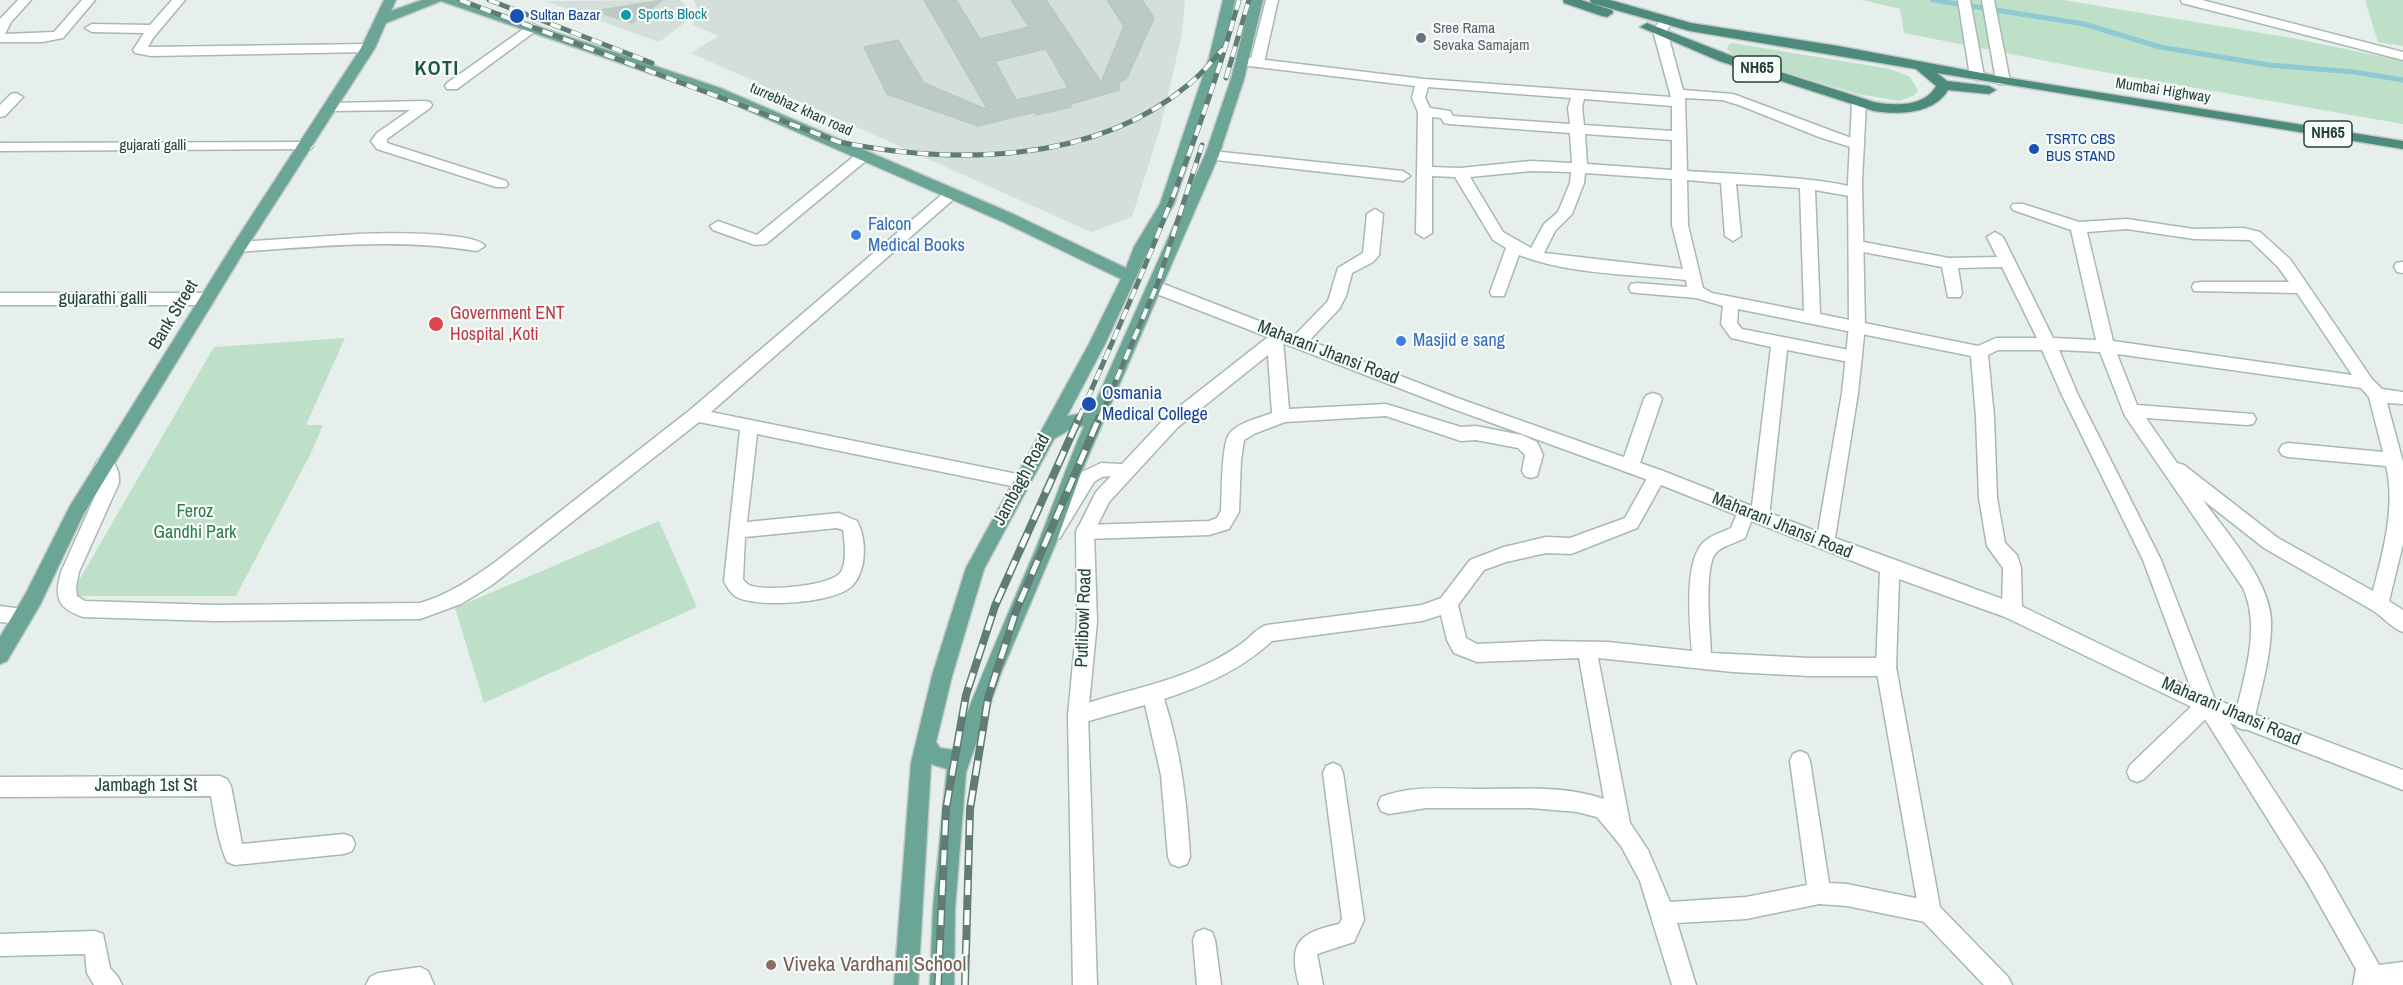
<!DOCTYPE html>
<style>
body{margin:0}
canvas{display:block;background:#e6efeb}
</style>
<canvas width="2403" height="985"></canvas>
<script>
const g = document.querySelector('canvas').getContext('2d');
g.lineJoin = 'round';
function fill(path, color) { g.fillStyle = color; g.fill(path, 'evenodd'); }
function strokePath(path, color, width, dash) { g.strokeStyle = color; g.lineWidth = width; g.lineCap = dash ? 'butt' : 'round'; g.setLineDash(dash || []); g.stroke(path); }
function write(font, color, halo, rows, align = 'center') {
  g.font = font + ' "Archivo Narrow",sans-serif'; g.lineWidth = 4.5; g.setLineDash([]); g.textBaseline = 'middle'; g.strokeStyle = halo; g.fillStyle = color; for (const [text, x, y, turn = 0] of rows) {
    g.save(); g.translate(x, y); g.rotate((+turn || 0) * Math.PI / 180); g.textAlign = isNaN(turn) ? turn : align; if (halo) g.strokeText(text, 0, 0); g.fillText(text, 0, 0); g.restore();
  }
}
fill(new Path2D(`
 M680,0L695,15L659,42L545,1Z
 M694,0H1185L1182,34L1160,129L1132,217L1091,232L691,53L718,36L693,25L698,11Z`), '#d4dfda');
fill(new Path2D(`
 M1862,0H2063L2292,38L2403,61V124L2092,70L1904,33L1900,9Z
 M2365,0H2403V46L2378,42Z
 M1732,43L1890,69L1910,77L1918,90L1915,95L1899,101L1858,94L1736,57L1727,49L1728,45Z
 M345,338L306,425H323L311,453L236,596H70L214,347Z
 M659,521L697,607L484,703L455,608Z`), '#bfe0c8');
strokePath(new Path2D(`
 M1933,0L2084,24L2160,47L2269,65L2354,72L2403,80`), '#8ec9d4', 5);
const building = new Path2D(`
 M663,0L632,23L595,11Z
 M924,0H956L980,39L1029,27L1011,0H1046L1101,82L1124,26L1107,0H1142L1154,18L1127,78L1119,82V90L1071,104V107L1036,115L1035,112L978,126L887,94L864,47L898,40L924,83L988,110ZM1046,49L1068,88L1016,100L995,61Z`);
fill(building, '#bbcac4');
strokePath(building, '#b8c9c2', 1.5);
const minor = new Path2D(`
 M18,0H31L11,22L5,34L54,32L82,0H95L63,38L42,42H0V19Z
 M172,0H185L153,38L148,47L368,44L375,48L368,52L151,56L135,53L133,50L144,33L92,32L85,28L92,24L150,25Z
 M1666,17L1672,21L1667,31L1683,90L1733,94L1862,142L1864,145L1857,149L1819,137L1739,105L1722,100L1685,98L1687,171C1713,173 1851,178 1862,192L1855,197L1815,190L1820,314L1978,346L1996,338H2037L2002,267L1958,268L1962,293L1960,297H1948L1942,267L1858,251L1850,246L1858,241L1949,258L1997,257L1987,237L1995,232L2003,237L2053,338L2096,340L2071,230L2013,210L2011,207L2013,204H2023L2079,222L2127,219L2194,229L2244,228L2260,232L2290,259L2372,379L2382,389L2403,392V404L2387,403L2403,462V544L2389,601L2403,610V632C2393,629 2382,616 2372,610L2264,548L2203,500C2226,532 2269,579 2271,620C2272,654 2261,688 2254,721L2251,727L2244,730L2237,727L2234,721C2243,678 2262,630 2243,588L2125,416L2100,352L2059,350L2078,395L2161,560L2217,705L2214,711L2144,779L2137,782L2130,779L2127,772L2130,765L2196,702L2143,560L2062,395L2042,350H1998L1988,355L1994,417L1997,498L2005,543L2017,555L2021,568L2022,611L2019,617L2012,619L2005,617L2002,611L2003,568L1987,546L1979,498L1976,417L1971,356L1738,309L1737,323L1742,329L1854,351L1860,353L1862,357L1860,361L1854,363L1787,350L1769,517L1766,522L1760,524L1752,519L1745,538C1736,543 1721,546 1715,554C1704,569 1710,633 1711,653L1809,658H1886L1893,661L1896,667L1893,673L1886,676H1809L1733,672L1598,658L1630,823L1648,850L1670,902L1746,897L1807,885L1790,761L1793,754L1800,751L1807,754L1810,761L1829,883L1847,884L1930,901L1938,904L1941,912L1938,920L1930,923L1847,906L1819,904L1746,919L1677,923L1696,985H1672L1640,881L1621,846L1597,817L1577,812L1531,808H1426L1389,814L1381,811L1378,804L1381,797C1413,785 1445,789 1479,789C1521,789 1563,785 1604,799L1579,658L1477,662L1454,653L1447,640L1441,615L1422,621L1272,641C1241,670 1203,686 1164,699C1181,751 1187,803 1190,857L1187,864L1179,867L1171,864L1168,857L1161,775L1145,705L1078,724L1071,721L1068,715L1071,709C1112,693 1155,687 1196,669C1212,662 1227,654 1241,644C1250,638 1256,628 1267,625L1422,605L1441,598L1470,560L1504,547L1546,537L1570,538L1625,518L1651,471L1657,469L1663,471L1666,476L1637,528L1571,554L1546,553L1506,562L1484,570L1458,605L1466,638L1477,644L1543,641L1608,642L1692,651C1690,625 1683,559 1705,541C1712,535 1722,532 1731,528L1740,506L1746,504L1752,506L1771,347L1731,338L1721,324L1723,306L1696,298L1637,293L1631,292L1629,288L1631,284L1637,283L1687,287L1686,280C1630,274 1571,275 1519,255L1504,296H1492L1490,292L1506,248L1493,240L1455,177L1432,176V233L1424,238L1416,233L1418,112L1412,98L1415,86L1241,65L1234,61L1241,57L1424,79L1671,97L1653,31L1661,18ZM1428,87L1571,98L1568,108L1570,124L1453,116L1450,111L1430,108L1425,98ZM1584,99L1672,106V131L1584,125L1582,108ZM1432,117L1441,118L1444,123L1449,124L1570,133L1572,163L1531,161L1460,168L1432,167ZM1585,134L1672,140V170L1587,164ZM1531,171L1571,172L1570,183L1558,212L1544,224L1531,248L1503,232L1470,177ZM1585,173L1672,179V225L1683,269L1544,253L1555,231L1572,214L1584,183ZM1687,180L1721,183L1725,236L1733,241L1741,236L1736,184L1800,188L1804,311L1712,293L1703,288L1688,225ZM2127,229L2194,239L2250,240L2278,267L2289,282H2200L2194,283L2192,287L2194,291L2297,293L2352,375L2113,341L2087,232ZM2117,354L2361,388L2369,397L2383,452L2288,443L2282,445L2279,450L2282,455L2288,457L2386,466C2396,506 2383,552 2373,591L2278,538L2184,465L2177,463L2146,418L2247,425L2253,424L2256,419L2253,414L2137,405Z
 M532,23L539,27L537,30L457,89H447L445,86L447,83Z
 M16,93L23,97L5,116L0,117V105L11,94Z
 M425,101L430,102L432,105L430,108L387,139V143L506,181L508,184L506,187H496L377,149L371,141L377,133L410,110L331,111L324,107L331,103Z
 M306,142L311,143L313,146L311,149L0,151V143Z
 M863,151L868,153L870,156L868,159L766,244L755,245L713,230L710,226L718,221L757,235L858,153Z
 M1212,151L1403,171L1410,176L1403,181L1207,159L1205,156L1207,153Z
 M951,189L958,194L956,197L711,412L1027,476L1030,481L1027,486L1021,488L757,434L747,522L839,513L857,521C867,539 867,572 851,587C833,603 755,609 735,596C730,592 726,586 724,581L740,430L699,422L492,585L461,604L420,619L215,621L83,617C57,608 54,597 61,572L101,483L102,474L95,465L98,460C114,455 120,470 119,483L79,572L76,587L77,596L85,601L215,605L420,603C449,595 474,577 498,560L690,410L946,191ZM837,528L843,530C845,543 847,561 841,572C832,586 764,592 749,585C747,584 744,581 743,579L745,537Z
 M1375,209L1383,214L1379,255L1373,262L1352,273L1346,296L1339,309L1305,345H1293L1291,341L1293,337L1328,301L1338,268L1363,253L1367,214Z
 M358,234C379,233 474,231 485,246L477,251C397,238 319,246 239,252L231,247L239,242Z
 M2402,262H2403V273L2397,272L2394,267L2396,263Z
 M0,293H207L213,295L215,299L213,303L207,305H0Z
 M1275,335L1281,337L1283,341L1289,409L1386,404L1461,427L1476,426L1522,435L1537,442L1543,455L1537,476L1531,478L1525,476L1522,471L1525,455L1518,448L1476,440L1461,441L1386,416L1285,422L1256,433L1244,440L1241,460L1239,512L1229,529L1209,535L1085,539L1078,537L1076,532L1078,527L1085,525L1209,521L1217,518L1221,511C1222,497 1221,442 1230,433C1239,422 1259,418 1272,413L1267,341L1269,337Z
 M1653,393L1659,395L1662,399L1639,466L1636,471L1630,473L1624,471L1621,466L1644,399L1647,395Z
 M0,606L30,610L33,616L30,622L23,624L0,622Z
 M1333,763L1340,766L1343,773L1364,920L1354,942L1317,954L1323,985H1299C1288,943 1298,933 1339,924L1342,919L1323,773L1326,766Z
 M220,776L227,779L231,786L242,844L344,834L352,837L355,844L352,851L344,854L235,865L227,862C218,841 215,819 211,796L0,797V777Z
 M1204,929L1212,932L1215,940L1221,985H1197L1193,940L1196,932Z
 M95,931L103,934L110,968L118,977L122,985H94L87,973L85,954L0,956V934Z
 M420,967L428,971L434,985H366L370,977L378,973Z`);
const tertiary = new Path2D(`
 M1266,0H1278L1264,63L1257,67L1250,63Z
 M1958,0H1970L1984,76L1982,79L1977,80L1970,76Z
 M1982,0H1994L2010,81L2008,84H1998L1996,81Z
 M2181,0H2202L2403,52V60L2182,3Z
 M1859,99L1866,103L1862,182L1865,326L1858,393L1835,538L2019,605L2214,699L2403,770V790L2230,723L2323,866L2379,965L2403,962V985H2353L2356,969L2307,882L2200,711L2005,617L1899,579L1896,667L1940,907L2008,977L2012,985H1984L1922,920L1919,912L1876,667L1880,572L1651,481L1448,407L1283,343L1178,427L1109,502L1094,532L1097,622L1088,715L1097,985H1073L1068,715L1077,622L1076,532L1096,492L1111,476L1102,477L1094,482L1060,538L1053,540L1046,538L1044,533L1082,472L1101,463L1122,464L1166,417L1268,337L1149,291L1147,287L1149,283H1161L1460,399L1663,471L1818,532L1842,393L1849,326L1848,182L1852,103Z`);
const primary = new Path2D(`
 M384,0H396L391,11L422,0H460L720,88L1013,214L1126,268L1134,247L1160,204L1209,58L1223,0H1235L1223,58L1174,204L1150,247L1105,344L1067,416L1091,412L1205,155L1231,79L1251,0H1263L1244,79L1219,155L1081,473L1056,543L1001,673L966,772L955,908L954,985H930L933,908L947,769L931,764L918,985H894L911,763L932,676L966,568L1089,344L1121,279L1003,222L710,94L441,1L386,23L375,48L245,250L83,515L40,605L7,661L0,664V637L26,593L70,506L234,243L361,48ZM1084,426C1067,465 1053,506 1037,546C1008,614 979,680 953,750L940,748L936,742L952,676L984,569L1054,439L1074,427Z`);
const trunk = new Path2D(`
 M1563,0H1581L1612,10L1613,13L1607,17L1602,16L1564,3Z
 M1590,0H1610L1691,23L1838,46L2003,77L2403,141V149L1937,73L1947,81L1989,86L1996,90L1989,94L1948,90C1934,114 1899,115 1874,111L1719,61L1640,27L1647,23L1740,59L1874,102C1894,106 1925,107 1936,86L1916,69L1690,31L1591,3Z`);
strokePath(minor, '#a8b8b2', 3);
strokePath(tertiary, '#a8b8b2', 3);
strokePath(primary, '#c2cac8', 3);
strokePath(trunk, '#c2cac8', 3);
fill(minor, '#fff');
fill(tertiary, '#fff');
fill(primary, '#6aa596');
fill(trunk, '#4c8a7c');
const railFar1 = new Path2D(`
 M460,0L839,142C953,165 1094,164 1188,85C1201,75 1212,61 1223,49
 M489,0L652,63
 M1226,78L1249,0
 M1078,420C1139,283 1199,145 1239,0
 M1099,420L1157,285L1202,145`);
const rail = new Path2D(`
 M938,985L946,809L966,695L995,606L1079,418
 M965,985L970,809L988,698L1016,611L1099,418`);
strokePath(railFar1, '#5f7d75', 5);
strokePath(rail, '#5f7d75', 8);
strokePath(railFar1, '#f7fbf9', 4, [11]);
strokePath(rail, '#f7fbf9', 5, [15]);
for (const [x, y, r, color] of [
 [626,15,6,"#0f9aa8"],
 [517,16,8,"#1a4fb4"],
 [1421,38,6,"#6b7280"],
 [2034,149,6,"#1a4fb4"],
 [856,235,6,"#3f7fe0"],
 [436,324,8,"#e0444e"],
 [1401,341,6,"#3f7fe0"],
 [1089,404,8,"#1a4fb4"],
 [771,965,6,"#8d6e63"]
]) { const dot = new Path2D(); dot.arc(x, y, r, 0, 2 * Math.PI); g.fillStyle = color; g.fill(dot); strokePath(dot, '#f7fbf9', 2); }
write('15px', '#0d838f', '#f7fbf9', [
 ["Sports Block",638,15]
], 'left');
write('15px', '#164399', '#f7fbf9', [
 ["Sultan Bazar",530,16],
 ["TSRTC CBS",2046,140],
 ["BUS STAND",2046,157]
], 'left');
write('15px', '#5b616d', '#f7fbf9', [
 ["Sree Rama",1433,29],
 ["Sevaka Samajam",1433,46]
], 'left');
write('15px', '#24423a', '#f7fbf9', [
 ["Mumbai Highway",2163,91,9],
 ["turrebhaz khan road",801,110,24],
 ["gujarati galli",153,146]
]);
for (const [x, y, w] of [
 [1757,69,48],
 [2328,134,48]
]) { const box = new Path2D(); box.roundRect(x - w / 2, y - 13, w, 26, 4.5); g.fillStyle = '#f7fbf9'; g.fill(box); strokePath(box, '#24423a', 1.5); }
write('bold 16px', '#24423a', null, [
 ["NH65",1757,69],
 ["NH65",2328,134]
]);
write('18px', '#366cbe', '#f7fbf9', [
 ["Falcon",868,225],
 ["Medical Books",868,246],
 ["Masjid e sang",1413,341]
], 'left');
write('18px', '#24423a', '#f7fbf9', [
 ["gujarathi galli",103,299],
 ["Bank Street",174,315,-59],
 ["Maharani Jhansi Road",1328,353,21],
 ["Jambagh Road",1022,480,-62],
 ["Maharani Jhansi Road",1782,526,22],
 ["Putlibowl Road",1084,618,-88],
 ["Maharani Jhansi Road",2231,712,23],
 ["Jambagh 1st St",146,786]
]);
write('18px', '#be3a42', '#f7fbf9', [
 ["Government ENT",450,314],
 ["Hospital ,Koti",450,335]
], 'left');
write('18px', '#164399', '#f7fbf9', [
 ["Osmania",1102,394],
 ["Medical College",1102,415]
], 'left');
write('18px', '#2d7a4b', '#f7fbf9', [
 ["Feroz",195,512],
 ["Gandhi Park",195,533]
]);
g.letterSpacing = '1.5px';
write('bold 20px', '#1f5548', '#f7fbf9', [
 ["KOTI",437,70]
]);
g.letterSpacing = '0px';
write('21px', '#785e54', '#f7fbf9', [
 ["Viveka Vardhani School",783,965]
], 'left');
</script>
